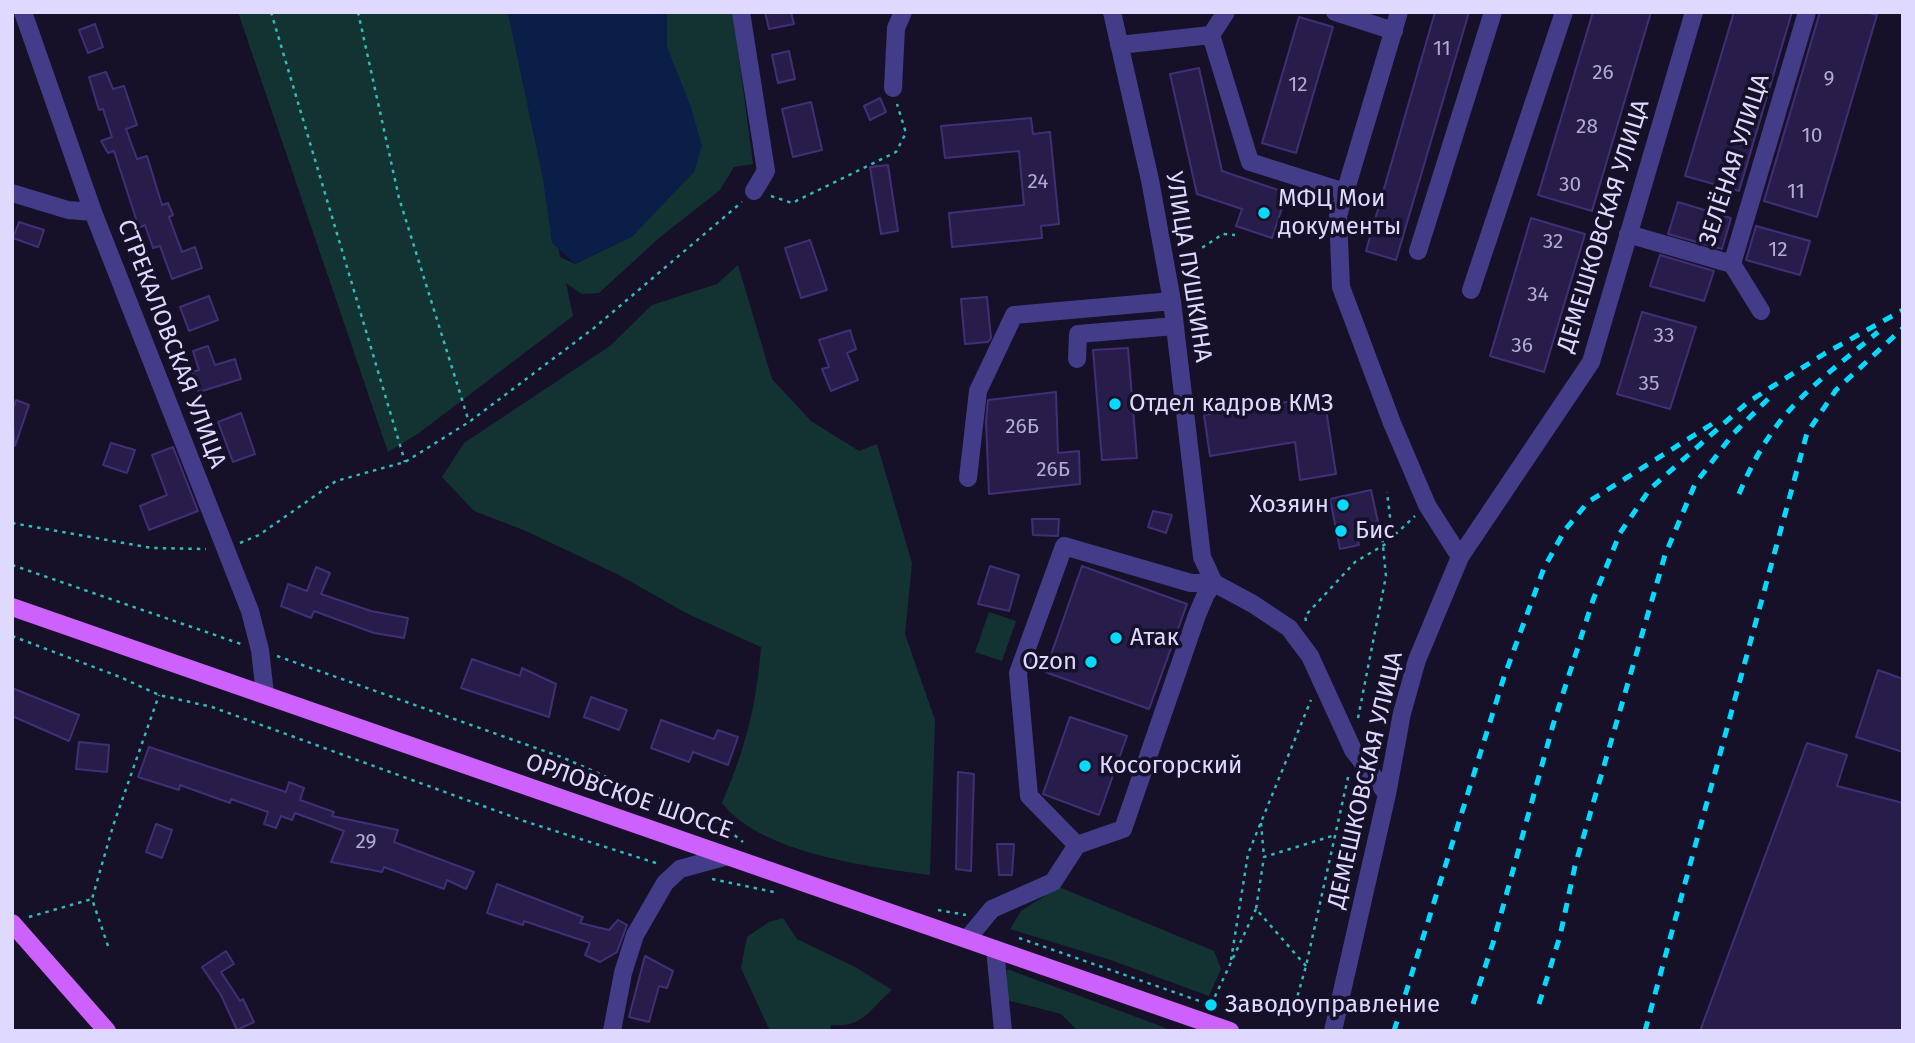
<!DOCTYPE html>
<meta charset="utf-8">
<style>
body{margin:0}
#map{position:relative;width:1915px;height:1043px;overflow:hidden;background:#161129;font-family:"Fira Sans",sans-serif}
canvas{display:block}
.frame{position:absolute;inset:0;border:14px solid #dfd9ff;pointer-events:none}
</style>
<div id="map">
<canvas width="1915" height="1043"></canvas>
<div class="frame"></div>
</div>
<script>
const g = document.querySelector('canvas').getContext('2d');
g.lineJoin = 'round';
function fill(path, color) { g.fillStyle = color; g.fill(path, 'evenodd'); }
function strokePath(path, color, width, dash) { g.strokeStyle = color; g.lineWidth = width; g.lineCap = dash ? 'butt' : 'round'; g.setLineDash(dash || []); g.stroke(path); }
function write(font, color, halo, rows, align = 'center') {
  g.font = font + ' "Fira Sans",sans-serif'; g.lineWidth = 7; g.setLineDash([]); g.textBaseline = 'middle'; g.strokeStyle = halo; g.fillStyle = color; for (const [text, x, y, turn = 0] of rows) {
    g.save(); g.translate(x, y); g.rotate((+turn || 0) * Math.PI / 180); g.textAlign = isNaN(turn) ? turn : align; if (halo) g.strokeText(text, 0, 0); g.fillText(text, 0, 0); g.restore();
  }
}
fill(new Path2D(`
 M238,12H508L560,257L575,264L633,236L667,47V12H733L753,164L734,167L720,190L659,238L599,293L582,294L566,283L573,316L419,433L388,452Z
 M738,265L772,379L811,421L859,451L877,444L912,563L905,634L935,720L930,875C870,867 760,853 722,803C746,747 756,708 761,647L688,614L619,575L526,531L474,511L442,477L464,443L610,346L652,305L717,284Z
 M989,612L1016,621L1002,661L975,652Z
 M1059,887L1214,951L1221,969L1209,996L1108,959L1010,929L1021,911Z
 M783,918L797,939L857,968L892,990C870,1008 864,1028 831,1025L830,1031H770L741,968L747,937L769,922Z
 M1007,969L1174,1031H1078L1061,1014L1007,1000Z`), '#133333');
fill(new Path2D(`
 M508,12H667V47L691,107L702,146L694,172L633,236L575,264L552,243L543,179Z`), '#0b1e48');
const building = new Path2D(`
 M765,12H791L794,24L769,29Z
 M1435,12H1469L1396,260L1366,251Z
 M1593,12H1651L1592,211L1538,195Z
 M1734,12H1792L1739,191L1685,176Z
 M1820,12H1866L1877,15L1817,217L1764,201Z
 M1299,17L1333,27L1296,153L1262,143Z
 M95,24L103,47L88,53L79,30Z
 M789,51L795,79L778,83L772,55Z
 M1199,68L1222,171L1287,193L1272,238L1236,226L1242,209L1197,194L1170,74Z
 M106,72L113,89L124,86L137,125L126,129L137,159L147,156L162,205L168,203L173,215L169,217L182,252L195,247L202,268L172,279L160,246L153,248L145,225L139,228L114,151L108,153L101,141L112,137L103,109L99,110L89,77Z
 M880,98L886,112L870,120L864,106Z
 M811,102L822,150L793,157L782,109Z
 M1031,118L1033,134L1050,132L1059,224L1041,226L1042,238L952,247L949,213L1024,205L1019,151L945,158L941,126Z
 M888,165L898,231L881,234L870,167Z
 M1678,202L1731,218L1722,249L1668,234Z
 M1531,218L1585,234L1544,372L1490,356Z
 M19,222L44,230L38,247L13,238Z
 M1756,226L1810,241L1800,275L1746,260Z
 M810,240L827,290L801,298L785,248Z
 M1660,255L1714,271L1704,301L1650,286Z
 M209,296L218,320L189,331L180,307Z
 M987,297L991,338L988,342L965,344L961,299Z
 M1642,312L1696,327L1670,409L1617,394Z
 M850,330L856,349L847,353L858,380L831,391L822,369L829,367L819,340Z
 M208,346L215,365L235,359L241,379L199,392L192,372L199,370L193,351Z
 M1128,348L1137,458L1102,460L1093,350Z
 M1056,392L1058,453L1079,451L1080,484L989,494L986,421L988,400Z
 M1324,396L1336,474L1300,480L1295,442L1210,456L1204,415Z
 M16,400L29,405L15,446L12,412Z
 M241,413L255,454L233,462L218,422Z
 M111,443L135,450L127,473L103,465Z
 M173,447L198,511L149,530L140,506L167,495L152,455Z
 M1371,490L1378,522L1355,527L1359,545L1340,549L1330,499Z
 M1153,511L1172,515L1166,533L1148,527Z
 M1032,519H1059L1058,536L1033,535Z
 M990,566L1019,575L1009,611L978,604Z
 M1082,566L1187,604L1149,709L1045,672Z
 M316,567L330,573L321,594L371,611L408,618L404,638L374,633L314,611L311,618L281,606L288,584L307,591Z
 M472,659L520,676L522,668L556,684L549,717L461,688Z
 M1878,670L1903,679V752L1856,737Z
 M12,688L79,715L69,741L12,716Z
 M591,697L627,710L619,730L584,717Z
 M1070,717L1127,736L1099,815L1043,794Z
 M661,720L714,739L718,730L738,737L728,765L693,752L689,762L651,748Z
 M79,742L109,745L107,772L76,769Z
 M1807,743L1847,755L1837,786L1903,803V1031H1700Z
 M149,747L286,792L289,782L304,788L300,800L334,812L332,816L398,830L394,842L474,872L466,889L447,880L444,889L384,867L382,872L331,862L344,831L295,813L292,820L281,816L276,828L264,824L268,812L231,799L230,803L180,785L179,790L138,777Z
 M958,772L974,774L971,871L956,869Z
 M156,824L172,830L162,858L146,852Z
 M997,844H1014L1012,875H999Z
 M497,884L583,917L580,923L609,930L618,920L627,925L617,952L600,962L585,955L590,943L524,921L523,925L487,913Z
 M226,951L234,964L221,972L240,1001L243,999L254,1022L237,1030L221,995L202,967Z
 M645,956L673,971L667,988L659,986L649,1022L629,1017Z`);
fill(building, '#281d4a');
strokePath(building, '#412f76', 2);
strokePath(new Path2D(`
 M271,12L405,462
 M358,12L399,198L469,422
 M771,196L792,203L896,152L906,133L897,104
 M1188,257L1223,234L1235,235
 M12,523L152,548L206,549
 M240,543L259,535L336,481L405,462L469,422L594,328L742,202
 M12,565L241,644
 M1306,621L1305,616L1355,562L1384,545L1415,516
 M12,636L120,677L159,695L212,707L527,822L659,864
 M277,656L564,758L622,784L713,818L743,842
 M1358,718L1386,576L1381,526L1391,525L1387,492
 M1261,823L1264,857
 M712,879L774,892
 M938,910L966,915
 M29,917L92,899
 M1019,938L1211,1005L1256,909
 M108,946L92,899L113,826L159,695
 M1231,960L1248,854L1311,700
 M1306,966L1256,909L1264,857L1332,836
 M1293,1012L1306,966L1349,773`), '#31bbba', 2.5, [3.5, 5]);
strokePath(new Path2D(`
 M23,12L93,212L250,611L260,650L265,694
 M741,12L766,171L754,191
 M1112,12L1150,180L1172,301L1202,557L1214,583L1253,604L1289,628L1310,656L1353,750L1387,794
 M1335,12L1394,31
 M1399,12L1338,216L1341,287L1392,423L1427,505L1460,557
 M1211,35L1226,12
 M1119,45L1211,35L1250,162L1345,192
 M893,88L896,28L903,12
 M12,193L68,210L93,212
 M1628,234L1732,264L1807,12
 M1418,251L1493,12
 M1732,264L1761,311
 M1471,290L1564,12
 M1077,359L1078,334L1175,326
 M968,478L978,391L1014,315L1172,301
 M967,939L992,909L1053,882L1077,845L1123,829L1197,615L1206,594L1214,583H1191L1064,546L1018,673L1029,796L1077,845
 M995,949L1003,1031
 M612,1031L623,973L635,935L665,883L680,869L724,857
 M1333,1031L1387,794L1402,713L1417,660L1460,557L1591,362L1694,12`), '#433c88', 18);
strokePath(new Path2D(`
 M12,607L1230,1031
 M12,923L107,1031`), '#cc61fe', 18);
strokePath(new Path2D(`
 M1739,494C1774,410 1811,388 1878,332
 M1473,1004L1493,943L1553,725L1593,600L1620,533L1650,489L1748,402L1824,354L1903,310
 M1539,1004L1560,936L1575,866L1665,555L1695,484L1733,434L1772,395
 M1394,1031L1504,677L1544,568L1565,530L1588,502L1712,424
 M1645,1031L1807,433L1836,390L1903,328`), '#06d8fe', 5, [10, 9]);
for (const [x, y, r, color] of [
 [1264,213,7,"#06d8fe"],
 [1115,404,7,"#06d8fe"],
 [1343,505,7,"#06d8fe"],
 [1341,531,7,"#06d8fe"],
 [1116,638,7,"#06d8fe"],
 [1091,662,7,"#06d8fe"],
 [1085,766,7,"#06d8fe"],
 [1211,1005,7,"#06d8fe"]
]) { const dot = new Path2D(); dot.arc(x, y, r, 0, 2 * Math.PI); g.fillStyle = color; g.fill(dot); strokePath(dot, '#161129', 2.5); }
write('21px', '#b1aad2', null, [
 ["11",1442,49],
 ["26",1603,73],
 ["9",1829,79],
 ["12",1298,85],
 ["28",1587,127],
 ["10",1812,136],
 ["24",1038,182],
 ["30",1570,185],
 ["11",1796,192],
 ["32",1553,242],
 ["12",1778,250],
 ["34",1538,295],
 ["33",1664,336],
 ["36",1522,346],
 ["35",1649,384],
 ["26Б",1022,427],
 ["26Б",1053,470],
 ["29",366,842]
]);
write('24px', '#dfd9ff', '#161129', [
 ["ЗЕЛЁНАЯ УЛИЦА",1735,160,-72],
 ["ДЕМЕШКОВСКАЯ УЛИЦА",1604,226,-73],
 ["УЛИЦА ПУШКИНА",1188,267,81],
 ["СТРЕКАЛОВСКАЯ УЛИЦА",171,344,69],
 ["ДЕМЕШКОВСКАЯ УЛИЦА",1366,780,-77],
 ["ОРЛОВСКОЕ ШОССЕ",629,797,19]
]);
write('24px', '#dfd9ff', '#161129', [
 ["МФЦ Мои",1278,199],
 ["документы",1278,227],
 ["Отдел кадров КМЗ",1129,404],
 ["Хозяин",1329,505,"right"],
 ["Бис",1355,531],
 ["Атак",1130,638],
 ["Ozon",1077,662,"right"],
 ["Косогорский",1099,766],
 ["Заводоуправление",1225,1005]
], 'left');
</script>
